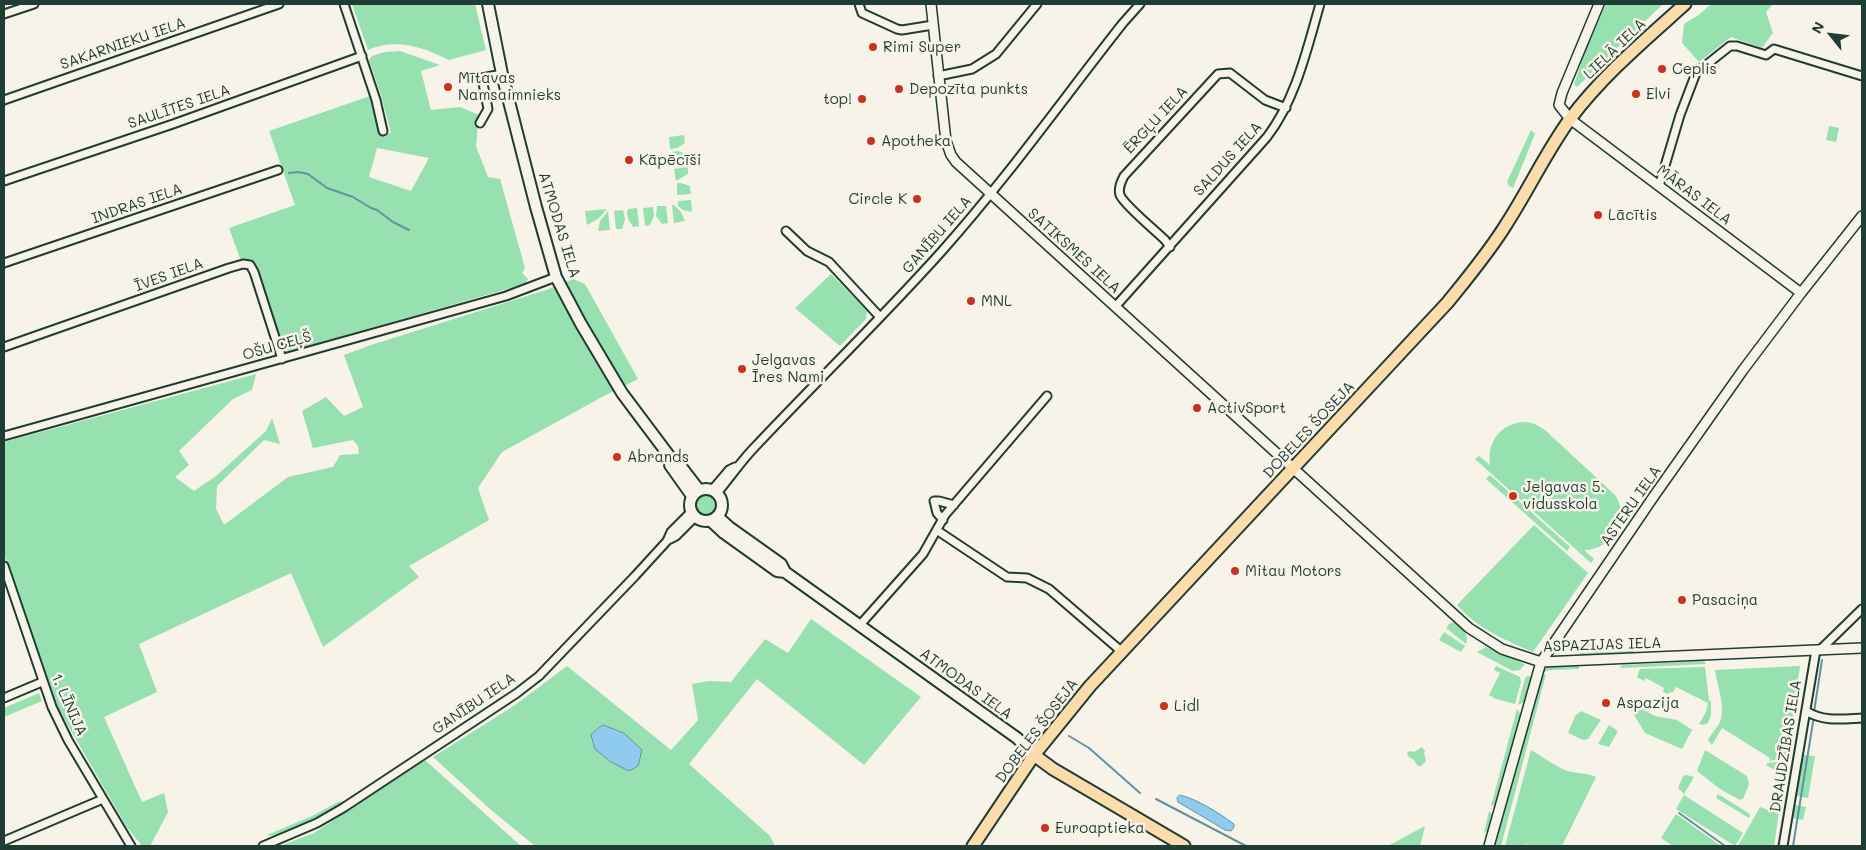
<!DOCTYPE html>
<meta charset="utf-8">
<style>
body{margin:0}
#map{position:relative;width:1866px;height:850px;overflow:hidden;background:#f7f3e8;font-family:Mali,sans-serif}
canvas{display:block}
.frame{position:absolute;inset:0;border:5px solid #1f3d34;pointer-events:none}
.north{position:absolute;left:1806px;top:10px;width:50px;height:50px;-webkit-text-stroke:4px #f7f3e8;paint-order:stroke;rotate:299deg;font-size:14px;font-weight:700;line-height:20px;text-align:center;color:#1f3d34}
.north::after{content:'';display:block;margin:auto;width:18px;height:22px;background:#1f3d34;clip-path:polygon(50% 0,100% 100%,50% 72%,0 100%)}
</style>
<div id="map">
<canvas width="1866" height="850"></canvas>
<div class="frame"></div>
<div class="north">N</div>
</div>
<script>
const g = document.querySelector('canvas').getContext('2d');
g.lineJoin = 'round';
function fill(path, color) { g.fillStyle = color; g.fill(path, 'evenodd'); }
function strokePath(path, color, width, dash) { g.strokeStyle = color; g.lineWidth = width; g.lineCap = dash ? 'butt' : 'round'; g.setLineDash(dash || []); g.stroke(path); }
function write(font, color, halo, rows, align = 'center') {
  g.font = font + ' Mali,sans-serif'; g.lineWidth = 5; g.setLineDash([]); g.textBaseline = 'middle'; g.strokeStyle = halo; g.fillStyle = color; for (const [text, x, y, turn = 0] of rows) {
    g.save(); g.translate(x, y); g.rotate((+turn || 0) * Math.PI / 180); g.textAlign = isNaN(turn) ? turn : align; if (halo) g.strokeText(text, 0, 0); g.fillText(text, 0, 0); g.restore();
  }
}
fill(new Path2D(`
 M352,4H475L486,50L449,60C422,47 397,38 368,50Z
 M1606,4H1663L1577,87L1574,85L1585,51Z
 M1711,4H1773L1766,12L1773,33L1762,48L1731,37L1699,62L1682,43L1684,24L1700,14Z
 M400,51L440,65L421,71L431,110L460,107L479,115L476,146L488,177L500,179L525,268L522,273L528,279L525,284L290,351L282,350L253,261H241L229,228L295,205L269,131L370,96L379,135L391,133L380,92L369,60L372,56L385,52ZM377,148L429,158L411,191L369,177Z
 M1829,126L1839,128L1836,142L1826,140Z
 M1531,130L1535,134L1513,188L1509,186L1507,182Z
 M684,135L685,143L677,148L670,149L669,137Z
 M678,151L686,154L687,162L674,163L672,152Z
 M688,167V174L676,181L674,169Z
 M677,183H681L690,186L691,194L677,195Z
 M691,200L692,212L683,210L678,206V201Z
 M672,205H674L681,212L685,221L674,223Z
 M657,206H666L668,223L662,224L656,216Z
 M653,207L654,216L650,225L645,226L643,208Z
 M637,208L639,226L633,227C630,222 625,216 628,209Z
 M607,209L598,219L587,225L585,211Z
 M623,210L625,219L622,229H616L614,211Z
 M608,211L610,230L598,231L600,221Z
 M831,274L867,311L866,319L840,346L795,308Z
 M573,279L585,284L638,379L602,397L502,452L478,488L489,520L409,566L419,577L323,647L291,573L139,644L157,692L104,717L142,802L164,793L168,812L150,846H142L126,826L59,710L51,693L4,554V442L256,374L252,390L233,399L179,451L189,465L175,477L194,491L216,476L266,431L272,418L280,444L264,440L217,486L216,509L224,525L288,477L333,467L340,455L359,454L358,446L353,440L313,448L302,411L326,397L344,416L363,407L344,355L368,346L546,290Z
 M1527,422L1535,424L1545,430L1615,495C1632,519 1612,550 1584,550L1594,559L1591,563L1475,459L1479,456L1490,465C1487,441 1501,422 1527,422Z
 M1490,475L1570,547L1567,551L1486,479Z
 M695 505a11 11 0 1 1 22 0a11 11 0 1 1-22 0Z
 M1534,525L1588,573L1533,652C1505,640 1478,629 1457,605Z
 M811,619L921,697L864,765L757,679L689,764L770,836L775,846H535L490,809L433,757L515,705L567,666L671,750L698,720L692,684L709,681L731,682L765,639L788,653Z
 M1454,622C1461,628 1470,634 1466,644L1446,628L1449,624Z
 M1444,632L1465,646L1461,652L1439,640Z
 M1486,647L1525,664L1520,670L1513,671L1477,652Z
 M1634,651L1633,653L1581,656L1580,653Z
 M1702,661L1705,662L1706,664L1620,668L1622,665Z
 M1496,666L1520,677L1521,682L1515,704L1496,699L1489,695L1500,673L1494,670Z
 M1545,666H1579V669L1550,670L1541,673Z
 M1800,666L1787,758L1769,761L1770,758L1722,728L1712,745L1708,740C1711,735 1716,728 1719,724C1727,709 1717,687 1715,670Z
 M1705,667L1709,700L1711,702V715L1708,723L1703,725L1699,724L1706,712L1708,703L1676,687L1672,693L1670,692L1668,694L1663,692L1664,688L1646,678L1644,681L1637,677L1640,669Z
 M1546,674L1501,846H1493L1540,677Z
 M1528,676L1533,677L1526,701L1518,705L1525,678Z
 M39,693L42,701L4,717V708Z
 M1632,708H1640L1655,716L1677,720L1692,730L1682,749L1645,733L1631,710Z
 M1517,709L1522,716L1498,802L1495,805L1491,806Z
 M1581,711L1601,720L1588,739L1583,740L1568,733L1575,716Z
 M1609,725L1618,731L1609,747L1598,744Z
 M1422,747L1425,751L1424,753L1426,761L1421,766H1418L1413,759L1409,757L1407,753L1409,751L1414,752Z
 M1531,750C1542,756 1553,765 1565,770C1575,774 1586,772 1596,777L1562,846H1530L1525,844L1523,846H1505Z
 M1705,750L1747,776L1749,784L1743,799L1740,800L1720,789L1697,771Z
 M1803,755L1815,756L1808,798L1797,796Z
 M425,760L521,846H280L314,833Z
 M1787,761L1784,776L1766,765L1767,763Z
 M1687,775L1694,777L1684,794L1678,788L1683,776Z
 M1782,777L1784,778L1774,846H1738L1760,807L1768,810L1777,792L1774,790Z
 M1718,794L1750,814L1749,818L1716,798Z
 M1684,795L1743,833L1735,846L1676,809Z
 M348,800C335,809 282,840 267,835L312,816L338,802Z
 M1795,805L1806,807L1803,820L1792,818Z
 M1489,811L1494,816L1490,830L1484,833Z
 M1676,814L1721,846H1673L1661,838Z
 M1425,826L1420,846H1388Z`), '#97e0af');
const water = new Path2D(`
 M603,725L624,733L642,750L638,766L629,771L611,762L595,749L591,735Z
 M1180,795C1199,800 1217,812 1234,824V827L1231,831L1225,830L1178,802L1177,798Z`);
fill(water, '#8fcaef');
strokePath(water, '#6292a4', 1);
strokePath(new Path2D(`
 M289,173L298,172L308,174L327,188L353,197L371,208L377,210L393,222L409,230
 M1814,712L1822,660
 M1069,736L1089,748L1140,793
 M1156,799L1246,846
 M1679,813L1725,846
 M1793,846L1814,716`), '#6292a4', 2);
const minor = new Path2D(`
 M344,4L376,100L383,131
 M859,4L862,13L897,29L902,30L933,25
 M4,14L34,4
 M938,76L972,69L996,54L1037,4
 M4,100L279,4
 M480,123L488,109L482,78L502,74
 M4,181L173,124L362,56
 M1659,186L1680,115L1696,73L1730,46H1737L1766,55L1774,49L1862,76
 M786,231L807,251L829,262L880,317
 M1170,247L1165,240C1156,231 1124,205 1120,195C1118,188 1121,182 1124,176L1218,74L1230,73L1265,100L1286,108
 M4,263L278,170
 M1115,307L1267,137C1296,99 1307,49 1320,4
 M4,347L229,268L243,264L250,265L254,272L282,359
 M4,436L506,296L556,277
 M712,490L729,470L735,467
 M717,493C729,479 739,464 752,450C815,383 881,319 942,251C1007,178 1063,99 1123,23L1140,4
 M943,520L937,513L934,501H939L954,505
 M938,531L1007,577L1027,578L1049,589L1121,651
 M668,540L676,536L695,517
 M4,566L52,707L68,740L131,846
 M859,626L923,554L945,515L1047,396
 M1821,649L1862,609
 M4,698L42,682
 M1806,711C1823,722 1842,719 1862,718
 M4,841L103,799
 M263,846L317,823L343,808L517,693L539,676L635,576L667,541L671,532L691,512
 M1783,846L1816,650`);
const tertiary = new Path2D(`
 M931,4L946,141L951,155L956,162L1469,628L1502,649L1541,662L1862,648
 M1599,4L1562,93L1559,105L1570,119L1801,293
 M1489,846L1541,662L1654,496L1743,370L1801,293L1862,216`);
const secondary = new Path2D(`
 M488,4L502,74L536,207L556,277L581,324L622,393L670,457L676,460L699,490
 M670,457V465L692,496
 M690 505a16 16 0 1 1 32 0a16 16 0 1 1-32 0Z
 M718,517L729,527L781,564L785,572L1017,738L1034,755
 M711,521L724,533L777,571L785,572`);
const primary = new Path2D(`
 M1034,755L1053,769L1184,846
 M973,846L1034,755L1090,686L1448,302C1469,276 1490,251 1507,223C1529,189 1546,152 1570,119C1602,76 1645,40 1685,4`);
strokePath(minor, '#1f3d34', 11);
strokePath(tertiary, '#1f3d34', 12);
strokePath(secondary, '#1f3d34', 14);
strokePath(primary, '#1f3d34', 15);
strokePath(minor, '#f7f3e8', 7);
strokePath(tertiary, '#f7f3e8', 9);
strokePath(secondary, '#f7f3e8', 10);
strokePath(primary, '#fddcac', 11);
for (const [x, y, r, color] of [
 [873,47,5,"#c8321e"],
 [1662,69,5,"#c8321e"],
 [448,87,5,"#c8321e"],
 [899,89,5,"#c8321e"],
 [1636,94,5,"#c8321e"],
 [862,99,5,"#c8321e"],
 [871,141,5,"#c8321e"],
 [629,160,5,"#c8321e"],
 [917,199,5,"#c8321e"],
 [1598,215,5,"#c8321e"],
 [971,301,5,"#c8321e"],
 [742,369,5,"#c8321e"],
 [1197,408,5,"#c8321e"],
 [617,457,5,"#c8321e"],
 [1513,496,5,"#c8321e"],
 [1235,571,5,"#c8321e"],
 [1682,600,5,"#c8321e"],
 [1606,703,5,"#c8321e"],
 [1164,706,5,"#c8321e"],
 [1045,828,5,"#c8321e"]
]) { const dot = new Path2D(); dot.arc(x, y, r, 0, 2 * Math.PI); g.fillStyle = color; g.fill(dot); strokePath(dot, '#f7f3e8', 2); }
write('15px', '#1f3d34', '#f7f3e8', [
 ["SAKARNIEKU IELA",123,44,-19],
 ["LIELĀ IELA",1615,49,-44],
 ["SAULĪTES IELA",179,107,-19],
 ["ĒRGĻU IELA",1156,120,-47],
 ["SALDUS IELA",1228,159,-48],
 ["MĀRAS IELA",1694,195,37],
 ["INDRAS IELA",137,204,-19],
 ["ATMODAS IELA",559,225,73],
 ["GANĪBU IELA",937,235,-49],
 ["SATIKSMES IELA",1074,251,42],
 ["ĪVES IELA",169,275,-20],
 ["OŠU CEĻŠ",277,346,-16],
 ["DOBELES ŠOSEJA",1309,430,-47],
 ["ASTERU IELA",1631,506,-55],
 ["ASPAZIJAS IELA",1602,645,-2],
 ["ATMODAS IELA",966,684,36],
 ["GANĪBU IELA",474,704,-34],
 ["1. LĪNIJA",69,705,66],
 ["DOBELES ŠOSEJA",1037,731,-53],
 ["DRAUDZĪBAS IELA",1786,746,-81]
]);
write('15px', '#1f3d34', '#f7f3e8', [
 ["Rimi Super",883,47],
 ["Ceplis",1672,69],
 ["Mītavas",458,78],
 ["Namsaimnieks",458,95],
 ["Depozīta punkts",909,89],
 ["Elvi",1646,94],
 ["top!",852,99,"right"],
 ["Apotheka",881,141],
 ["Kāpēcīši",639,160],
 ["Circle K",907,199,"right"],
 ["Lācītis",1608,215],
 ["MNL",981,301],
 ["Jelgavas",752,360],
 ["Īres Nami",752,377],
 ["ActivSport",1207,408],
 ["Abrands",627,457],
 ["Jelgavas 5.",1523,487],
 ["vidusskola",1523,504],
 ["Mitau Motors",1245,571],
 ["Pasaciņa",1692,600],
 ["Aspazija",1616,703],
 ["Lidl",1174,706],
 ["Euroaptieka",1055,828]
], 'left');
</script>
